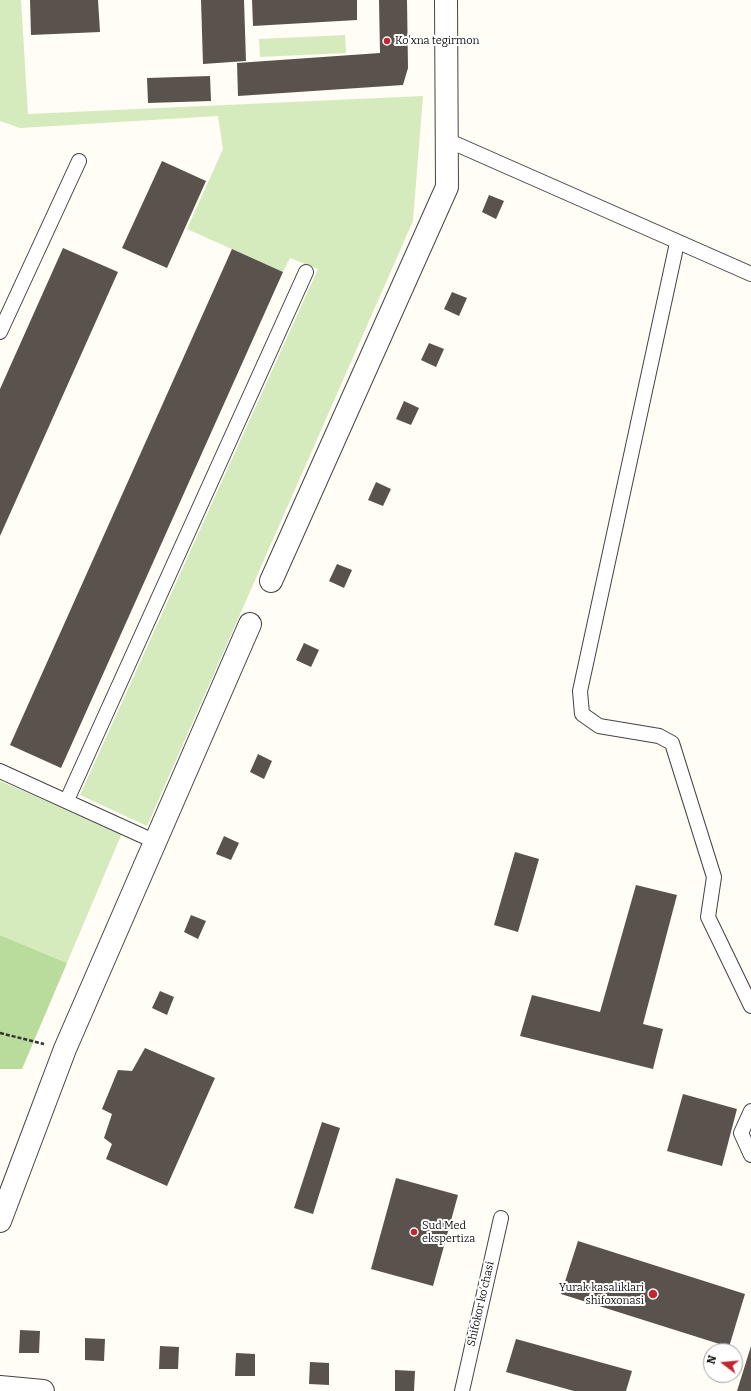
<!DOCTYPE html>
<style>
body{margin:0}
#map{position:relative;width:751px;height:1391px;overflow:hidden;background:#fffdf5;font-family:Bitter,serif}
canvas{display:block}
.north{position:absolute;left:703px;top:1343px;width:40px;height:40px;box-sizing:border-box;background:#fff;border:1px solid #a0a0a0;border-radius:50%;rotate:286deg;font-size:11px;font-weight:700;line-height:16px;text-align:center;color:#111}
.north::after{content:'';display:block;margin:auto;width:14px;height:18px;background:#c4262e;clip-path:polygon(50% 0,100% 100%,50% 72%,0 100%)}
</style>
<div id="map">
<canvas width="751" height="1391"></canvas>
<div class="north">N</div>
</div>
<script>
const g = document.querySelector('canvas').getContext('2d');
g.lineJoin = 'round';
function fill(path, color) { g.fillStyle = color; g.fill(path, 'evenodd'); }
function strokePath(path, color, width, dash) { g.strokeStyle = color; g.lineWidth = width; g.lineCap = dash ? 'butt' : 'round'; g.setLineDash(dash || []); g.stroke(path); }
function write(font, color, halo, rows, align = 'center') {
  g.font = font + ' Bitter,serif'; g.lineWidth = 4; g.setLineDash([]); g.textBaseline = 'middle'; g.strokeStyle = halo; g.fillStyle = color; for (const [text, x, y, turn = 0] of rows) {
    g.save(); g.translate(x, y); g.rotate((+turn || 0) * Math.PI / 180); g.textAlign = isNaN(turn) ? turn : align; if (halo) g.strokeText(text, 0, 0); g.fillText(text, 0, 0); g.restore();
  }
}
fill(new Path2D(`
 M0,0H21L28,114L423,96L413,221L147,826L80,795L318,269L290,258L283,272L187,229L223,149L218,116L20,128L0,121Z
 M345,35L346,53L260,57L259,39Z
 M0,781L122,833L67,963L0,935Z`), '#d5ebbd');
fill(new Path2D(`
 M0,935L67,963L22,1069H0Z`), '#b9dc9c');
fill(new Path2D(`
 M30,0H98L100,32L31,35Z
 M201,0H244L246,61L203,64Z
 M252,0H357V20L253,26Z
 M379,0H407L408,68L403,85L238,96L237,63L380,53Z
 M210,76L211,101L148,103L147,78Z
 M162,161L206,181L167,268L122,248Z
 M489,195L504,201L496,219L482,212Z
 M63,248L118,272L0,536V389Z
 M232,249L283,272L61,768L10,745Z
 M452,292L467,298L459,316L444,309Z
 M429,343L444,349L436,367L421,360Z
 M404,401L419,408L411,425L396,419Z
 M376,482L391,489L383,506L368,500Z
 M337,564L352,570L344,588L329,581Z
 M304,643L319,650L311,667L296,660Z
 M258,754L272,761L264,779L250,772Z
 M224,836L239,843L231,860L216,854Z
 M515,852L539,859L518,932L494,925Z
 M636,885L677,895L643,1024L663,1029L653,1069L520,1036L532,995L600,1012Z
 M191,915L206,921L198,939L184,932Z
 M160,991L174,997L167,1015L152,1008Z
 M145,1048L215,1078L167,1186L106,1159L112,1144L104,1138L112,1114L102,1109L118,1070L132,1071Z
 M683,1094L737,1109L722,1166L667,1151Z
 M322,1122L340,1128L313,1214L294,1208Z
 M396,1178L458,1195L433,1286L371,1269Z
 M578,1241L745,1294L729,1347L561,1294Z
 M20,1330L40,1331L39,1353H19Z
 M85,1338L105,1339L104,1361L85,1360Z
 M516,1339L632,1371L626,1391H574L506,1372Z
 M160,1346L179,1347L178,1369H159Z
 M751,1346V1391H737Z
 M236,1353L255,1354V1376H235Z
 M310,1362L329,1363V1385L309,1384Z
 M395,1370L415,1371L414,1391H395Z`), '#5a524d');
const service = new Path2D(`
 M447,140L751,274
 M677,243L580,691L582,714L599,726L659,736L672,743L714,877L708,917L751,1006
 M0,332L79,161
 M0,771L156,842
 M67,800L306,272
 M751,1111L741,1133L751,1155
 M462,1391L501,1218`);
const minor = new Path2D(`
 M271,581L447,187L446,0
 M0,1221L65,1049L250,624
 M0,1387L43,1391`);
strokePath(service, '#444', 16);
strokePath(minor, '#444', 24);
strokePath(new Path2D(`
 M0,1033L44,1044`), '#333', 2.5, [4, 2]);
strokePath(service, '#fff', 14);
strokePath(minor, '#fff', 22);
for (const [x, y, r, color] of [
 [387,41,4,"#c4262e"],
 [414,1232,4,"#c4262e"],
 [653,1294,5,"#c4262e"]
]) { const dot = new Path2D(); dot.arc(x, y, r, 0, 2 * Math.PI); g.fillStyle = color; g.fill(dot); strokePath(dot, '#fff', 1.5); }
write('11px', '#111', '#fff', [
 ["Ko'xna tegirmon",395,41],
 ["Sud Med",422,1226],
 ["ekspertiza",422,1239],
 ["Yurak kasaliklari",644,1288,"right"],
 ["shifoxonasi",644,1301,"right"]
], 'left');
write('11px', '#111', '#fff', [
 ["Shifokor ko'chasi",481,1304,-77]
]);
</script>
